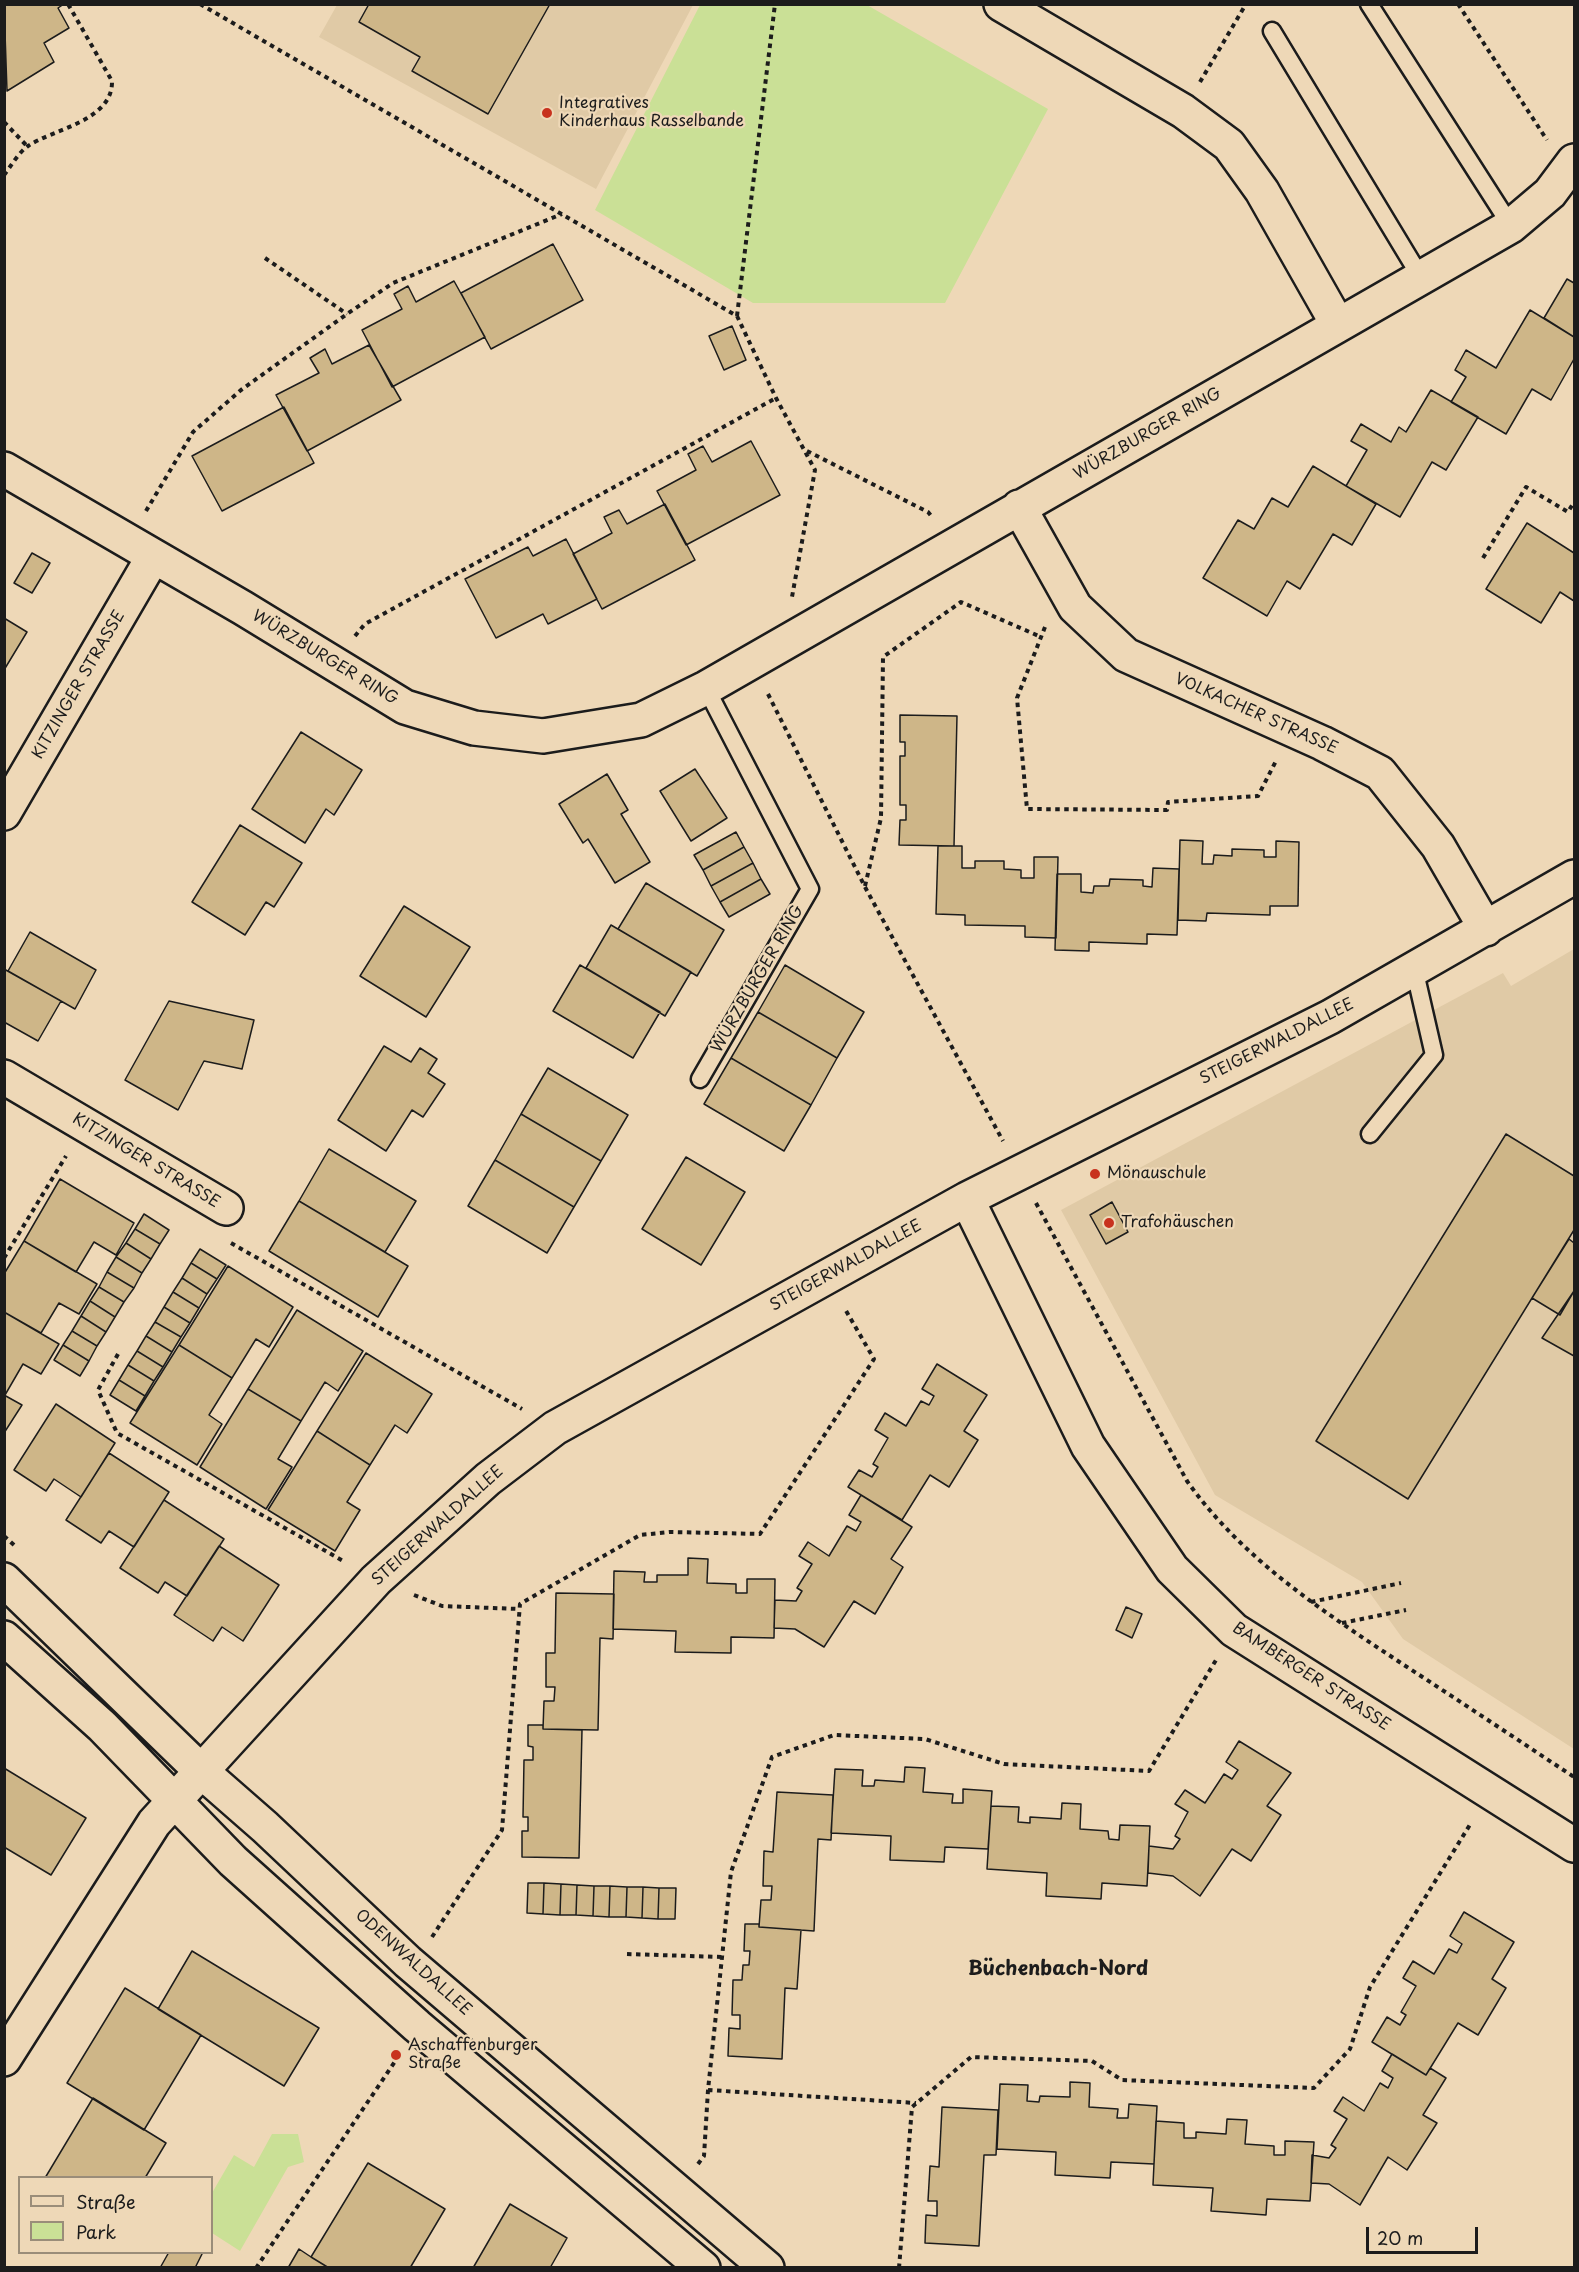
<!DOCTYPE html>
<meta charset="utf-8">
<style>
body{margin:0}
#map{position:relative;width:1579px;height:2272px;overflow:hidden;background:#eed8b7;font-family:"Playpen Sans",sans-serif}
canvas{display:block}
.frame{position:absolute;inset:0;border:6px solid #1c1c1c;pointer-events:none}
.legend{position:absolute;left:18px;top:2176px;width:195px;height:78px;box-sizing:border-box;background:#eed8b7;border:2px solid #9a8d79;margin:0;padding:8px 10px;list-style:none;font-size:18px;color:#1c1c1c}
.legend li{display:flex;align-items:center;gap:12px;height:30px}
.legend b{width:30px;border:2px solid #9a8d79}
.scale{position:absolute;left:1366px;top:2227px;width:112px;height:27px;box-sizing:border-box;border:3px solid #1c1c1c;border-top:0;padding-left:8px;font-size:18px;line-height:21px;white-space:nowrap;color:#1c1c1c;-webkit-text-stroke:4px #eed8b7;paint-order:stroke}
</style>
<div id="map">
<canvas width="1579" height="2272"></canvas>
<div class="frame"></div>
<ul class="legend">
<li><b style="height:8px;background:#eed8b7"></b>Straße</li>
<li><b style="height:16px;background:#cae096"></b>Park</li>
</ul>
<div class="scale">20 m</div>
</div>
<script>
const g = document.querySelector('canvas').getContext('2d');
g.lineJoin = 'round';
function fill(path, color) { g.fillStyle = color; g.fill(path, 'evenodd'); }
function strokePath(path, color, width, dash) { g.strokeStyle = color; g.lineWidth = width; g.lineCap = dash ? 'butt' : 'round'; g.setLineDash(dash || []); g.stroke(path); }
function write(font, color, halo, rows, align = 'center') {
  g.font = font + ' "Playpen Sans",sans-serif'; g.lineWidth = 4.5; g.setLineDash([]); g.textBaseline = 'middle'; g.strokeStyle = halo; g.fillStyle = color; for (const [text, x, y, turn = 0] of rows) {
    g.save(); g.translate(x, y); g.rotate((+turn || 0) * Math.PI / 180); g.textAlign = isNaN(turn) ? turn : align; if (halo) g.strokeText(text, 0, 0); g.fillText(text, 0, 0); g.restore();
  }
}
fill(new Path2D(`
 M337,5H693L596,189L319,37Z
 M1574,949V1749L1403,1639L1362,1582L1215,1495L1061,1210L1503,973L1511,986Z`), '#e0caa6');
fill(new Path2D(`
 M700,5H867L1048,109L945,303H753L595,210Z
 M272,2134H298L304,2162L288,2167L240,2251L212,2233V2193L234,2155L254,2167Z`), '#cae096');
const building = new Path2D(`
 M4,4H64L58,8L69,28L44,43L54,62L7,91Z
 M369,4H550L488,114L412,71L420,57L359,22Z
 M553,244L583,300L491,349L461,293Z
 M1567,279L1574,283V337L1544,318Z
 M454,281L485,337L392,387L362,330L402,309L394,294L408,286L416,302Z
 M1530,310L1574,337V359L1551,400L1532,389L1506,434L1451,402L1466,377L1455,370L1466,350L1496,368Z
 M732,326L746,360L724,370L709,336Z
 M369,345L401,400L307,451L276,395L319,373L310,358L325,349L332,364Z
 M1431,390L1478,417L1446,470L1432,462L1400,517L1346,486L1367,450L1351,441L1361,424L1391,442L1399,427L1406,432Z
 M284,407L314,463L222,511L192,456Z
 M751,441L780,495L686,545L657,491L696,470L688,454L703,446L712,462Z
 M1313,466L1376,504L1352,545L1333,534L1300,589L1287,581L1267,616L1203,578L1238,520L1254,529L1272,498L1288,507Z
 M665,504L695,560L602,609L573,554L612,533L604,517L619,510L627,524Z
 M1527,523L1574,553V601L1560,592L1541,623L1486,589Z
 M566,539L597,599L548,624L543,614L496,638L465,579L528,547L533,556Z
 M32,553L50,563L32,593L14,583Z
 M4,618L27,632L4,670Z
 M900,715L957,716L954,846L899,845L900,820H906V805H900V756H905V742H900Z
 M301,732L362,770L334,815L326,809L305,843L252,809Z
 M695,769L727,818L691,841L660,791Z
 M607,774L628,810L621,814L650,862L615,883L588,839L583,843L559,804Z
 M240,825L302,863L274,907L266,902L245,935L192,902Z
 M736,832L744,847L703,870L694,855Z
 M1180,840L1203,841L1202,864H1213L1214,855L1232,856V849L1264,850V857H1276V841L1299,842L1298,906H1270V915L1207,913L1206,921L1178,920Z
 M938,846H962V868H975V861H1004V869L1021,870V878H1034V857H1058L1056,938L1025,937V926L965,925V915L936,914Z
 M744,847L753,863L711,886L703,870Z
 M753,863L761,879L720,902L711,886Z
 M1153,868L1179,869L1177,935L1147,934V944L1089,942V951L1055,950L1057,874H1081V892L1093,893L1094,886H1109L1110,879L1143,880V886L1152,887Z
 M761,879L770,894L729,917L720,902Z
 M646,883L724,930L697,976L618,929Z
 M404,906L470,947L426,1017L360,976Z
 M611,925L691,972L665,1016L586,968Z
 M30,932L96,970L75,1009L8,971Z
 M580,965L660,1012L633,1058L553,1011Z
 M785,965L864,1012L837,1058L758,1012Z
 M4,969L61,1001L38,1041L4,1022Z
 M169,1001L254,1020L242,1069L204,1061L178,1110L125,1080Z
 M758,1012L837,1058L811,1105L731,1058Z
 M384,1046L411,1062L420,1048L437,1059L428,1073L445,1084L423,1117L412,1110L386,1151L338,1120Z
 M731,1058L811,1105L784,1151L704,1104Z
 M548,1068L628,1115L601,1161L521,1114Z
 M521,1114L601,1161L574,1207L495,1160Z
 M1506,1134L1574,1176V1230L1408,1499L1316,1441Z
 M329,1149L416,1201L385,1252L299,1201Z
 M686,1157L745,1192L701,1265L642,1229Z
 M495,1160L574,1207L547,1253L468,1206Z
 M60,1179L134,1223L116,1255L94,1242L76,1272L24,1241Z
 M299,1201L408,1266L378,1317L269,1251Z
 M1112,1202L1128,1232L1106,1244L1090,1215Z
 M144,1214L169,1230L160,1244L135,1229Z
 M135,1229L160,1244L151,1259L126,1243Z
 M1569,1239L1574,1243V1291L1560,1315L1532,1298Z
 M24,1241L97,1284L79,1314L59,1303L41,1333L4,1312V1274Z
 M126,1243L151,1259L142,1273L116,1257Z
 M200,1249L226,1265L217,1279L191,1263Z
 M116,1257L142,1273L134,1288L107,1272Z
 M191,1263L217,1279L207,1294L182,1278Z
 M228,1266L293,1307L269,1347L256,1339L232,1378L179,1345Z
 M107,1272L134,1288L124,1302L99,1287Z
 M182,1278L207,1294L199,1308L173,1292Z
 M99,1287L124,1302L115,1317L90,1301Z
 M1574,1291V1356L1542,1338Z
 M173,1292L199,1308L190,1323L164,1307Z
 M90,1301L115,1317L106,1332L81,1316Z
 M164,1307L190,1323L181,1337L155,1322Z
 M297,1310L363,1351L338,1391L325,1382L301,1421L248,1389Z
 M4,1312L59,1344L41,1374L23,1364L5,1395Z
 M81,1316L106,1332L97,1346L72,1331Z
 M155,1322L181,1337L172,1352L146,1336Z
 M72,1331L97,1346L89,1361L63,1345Z
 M146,1336L172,1352L163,1367L137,1351Z
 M63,1345L89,1361L80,1376L54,1360Z
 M179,1345L232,1378L209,1415L222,1424L197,1465L130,1423Z
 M137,1351L163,1367L154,1381L128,1365Z
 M366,1353L432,1394L407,1433L395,1425L370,1465L317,1431Z
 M937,1364L987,1395L964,1431L978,1440L949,1487L930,1475L902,1520L848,1487L859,1470L872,1477L878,1467L873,1464L888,1438L875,1430L885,1413L906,1426L921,1401L929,1405L934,1396L922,1389Z
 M128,1365L154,1381L145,1396L119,1380Z
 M119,1380L145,1396L136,1411L110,1395Z
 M248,1389L301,1421L278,1459L292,1467L266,1509L200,1467Z
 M4,1395L22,1405L4,1433Z
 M56,1404L115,1443L81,1497L54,1479L46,1491L14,1470Z
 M317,1431L370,1465L347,1502L360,1510L335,1551L268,1510Z
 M109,1453L169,1492L134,1547L109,1531L101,1543L66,1520Z
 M861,1495L912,1527L891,1559L903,1567L875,1614L854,1601L824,1647L795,1629L774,1628L775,1600L796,1601L802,1591L797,1588L812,1564L799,1556L808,1542L829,1556L847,1526L856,1531L861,1522L849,1515Z
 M164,1500L224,1539L187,1596L165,1582L158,1593L120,1568Z
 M219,1546L279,1585L243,1641L222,1627L213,1641L174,1615Z
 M688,1558L708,1559L707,1583L736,1584V1593H747V1579H775L774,1638L731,1637V1653L675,1652L676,1631L613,1629L614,1571L645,1572L644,1582H657V1575H688Z
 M556,1593L614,1594L613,1639L600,1638L598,1730L543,1729L544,1701H554L555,1687H546V1653H555Z
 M1126,1607L1142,1614L1132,1638L1116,1630Z
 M528,1725H543V1729L582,1730L579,1858L522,1857V1831H528V1817H523L524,1760H533V1747L528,1746Z
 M1239,1741L1291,1773L1267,1806L1281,1815L1251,1861L1232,1849L1200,1896L1173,1876L1148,1873L1149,1846L1173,1849L1180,1839L1175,1836L1188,1812L1175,1804L1185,1790L1205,1803L1224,1774L1232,1779L1238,1770L1226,1762Z
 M905,1767L925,1768L923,1792L953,1794L952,1803H963V1789L992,1791L988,1849L945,1847L944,1862L890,1860L891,1836L831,1833L835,1769L863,1770L862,1786H874L875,1780L904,1782Z
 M4,1768L86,1818L51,1875L4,1847Z
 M777,1792L833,1795L831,1840L818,1839L814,1931L759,1927L761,1900H771L772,1886H763L764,1851L773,1852Z
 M1062,1803L1081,1804L1080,1829L1108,1831L1109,1839L1119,1840L1120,1825L1150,1826L1147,1886L1102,1883L1101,1899L1046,1896L1047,1873L987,1869L991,1806L1019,1807L1018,1822L1030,1823V1817L1061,1819Z
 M528,1883H544L543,1914L527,1913Z
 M544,1883L561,1884L560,1915L543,1914Z
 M561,1884L577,1885L576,1915H560Z
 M577,1885L594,1886L593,1916L576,1915Z
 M594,1886H610L609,1917L593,1916Z
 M610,1886L627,1887L626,1917H609Z
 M627,1887H643L642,1918L626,1917Z
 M643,1887L659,1888L658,1919L642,1918Z
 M659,1888H676L675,1919H658Z
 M1464,1912L1514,1942L1492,1979L1506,1988L1478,2035L1458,2023L1426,2075L1372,2042L1387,2017L1400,2025L1406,2015L1401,2012L1416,1986L1403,1978L1413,1961L1434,1974L1449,1949L1457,1953L1462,1944L1450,1936Z
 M745,1924H759V1927L801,1930L797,1989L785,1988L782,2059L728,2056L729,2028L740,2029V2015H732L733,1980H742L743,1965H749L750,1951H744Z
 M192,1951L319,2028L284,2086L158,2009Z
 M125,1988L201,2035L144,2130L67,2083Z
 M1392,2054L1426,2075L1430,2068L1446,2078L1423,2115L1437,2123L1407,2170L1388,2157L1360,2205L1329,2184L1311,2183L1312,2155L1329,2158L1336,2148L1331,2145L1347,2119L1334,2111L1343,2097L1364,2111L1380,2083L1388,2088L1393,2078L1382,2071Z
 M1070,2082L1090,2083L1089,2107L1118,2109L1117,2118H1128L1129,2104L1157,2106L1154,2164L1111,2162L1110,2178L1055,2175L1056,2152L997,2149L1000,2084L1028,2085L1027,2101L1039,2102L1040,2096L1070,2097Z
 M93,2098L166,2143L145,2178H45Z
 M942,2107L998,2110L996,2155H984L979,2246L925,2243L926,2215L937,2216V2201H928L930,2166L939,2167Z
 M1227,2119L1247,2120L1245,2144L1274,2146V2155H1285V2141L1314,2142L1310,2201L1267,2199L1266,2215L1211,2211L1213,2188L1153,2185L1156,2121L1184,2123V2138H1196V2132L1226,2134Z
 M368,2163L445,2209L410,2268H329L311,2257Z
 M510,2204L567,2238L550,2268H473Z
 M299,2249L311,2257L329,2268H288Z
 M169,2252H203L195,2268H160Z`);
fill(building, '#ceb688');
strokePath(building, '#1c1c1c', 1.5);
const service = new Path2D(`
 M1369,4L1511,226
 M1272,31L1420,276
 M700,1079L810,889L706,688
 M1370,1134L1434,1055L1414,968`);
const minor = new Path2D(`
 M1001,4L1183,111L1229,145L1262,191L1338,325
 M4,469L243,608L405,707L474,728L543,736L641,720L706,688L1511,226L1550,193L1574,161
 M1019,507L1075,607L1126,655L1322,743L1380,773L1438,846L1486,929
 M4,813L153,557
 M4,1077L226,1208
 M967,1199L1088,1446L1172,1569L1234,1630L1574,1845
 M4,1580L201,1771L265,1827L408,1962L767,2268
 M4,1638L102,1726L233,1861L417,2026L703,2268
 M4,2059L154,1823L376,1580L488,1479L555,1428L967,1199L1330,1017L1574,877`);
strokePath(service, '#1c1c1c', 21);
strokePath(minor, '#1c1c1c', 38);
strokePath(new Path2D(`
 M200,4L737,316L776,398L815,470L792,597
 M1458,4L1547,140
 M1200,82L1246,4
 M4,122L27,146
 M4,175C11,166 19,152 28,146C53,129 113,121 112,81L68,4
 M265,258L347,314
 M737,316L775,4
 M807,451L928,512L932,517
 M146,511L193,432L241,390L347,314L393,283L562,214
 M1483,558L1526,487L1568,512L1574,502
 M1045,627L1017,698L1027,809L1167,810L1168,802L1258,796L1276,761
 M355,636L365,624L776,398
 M768,694L865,887L1003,1141
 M865,886L881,818L883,657L961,602L1041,637
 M1036,1203L1187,1481C1243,1560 1324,1612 1404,1665C1461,1702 1518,1740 1574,1777
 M231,1243L522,1409
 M4,1258L66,1156
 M118,1354L98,1390L117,1433L345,1562
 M4,1536L15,1546
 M414,1595L442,1606L519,1609
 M1311,1602L1401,1583
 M1342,1623L1406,1610
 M432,1937L502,1830L520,1604L640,1535L670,1532L760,1534L874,1359L845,1309
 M627,1954L722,1957
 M708,2090L916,2103
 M698,2164L704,2156L708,2090L731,1872L772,1757L834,1735L925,1739L1004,1764L1149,1771L1216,1660
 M256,2268L398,2057
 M899,2268L912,2107L971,2057L1092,2061L1122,2080L1314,2088L1350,2049L1370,1987L1471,1823`), '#1c1c1c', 4, [4.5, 4.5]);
strokePath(service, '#eed8b7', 16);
strokePath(minor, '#eed8b7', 33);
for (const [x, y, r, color] of [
 [547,113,6,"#c8321e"],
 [1095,1174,6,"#c8321e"],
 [1109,1223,6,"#c8321e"],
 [396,2055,6,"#c8321e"]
]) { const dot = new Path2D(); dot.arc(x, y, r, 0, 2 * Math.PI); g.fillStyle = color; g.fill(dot); strokePath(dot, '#eed8b7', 2); }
write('16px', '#1c1c1c', '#eed8b7', [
 ["Integratives",559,104],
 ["Kinderhaus Rasselbande",559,122],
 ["Mönauschule",1107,1174],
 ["Trafohäuschen",1121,1223],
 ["Aschaffenburger",408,2046],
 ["Straße",408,2064]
], 'left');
write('16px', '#1c1c1c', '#eed8b7', [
 ["WÜRZBURGER RING",1148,434,-30],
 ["WÜRZBURGER RING",325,658,31],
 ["KITZINGER STRASSE",79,685,-60],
 ["VOLKACHER STRASSE",1256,714,24],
 ["WÜRZBURGER RING",758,979,-60],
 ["STEIGERWALDALLEE",1277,1042,-27],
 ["KITZINGER STRASSE",146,1161,31],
 ["STEIGERWALDALLEE",846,1266,-29],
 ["STEIGERWALDALLEE",438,1526,-42],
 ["BAMBERGER STRASSE",1311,1677,33],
 ["ODENWALDALLEE",413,1963,42]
]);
write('bold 20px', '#1c1c1c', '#eed8b7', [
 ["Büchenbach-Nord",1058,1969]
]);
</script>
